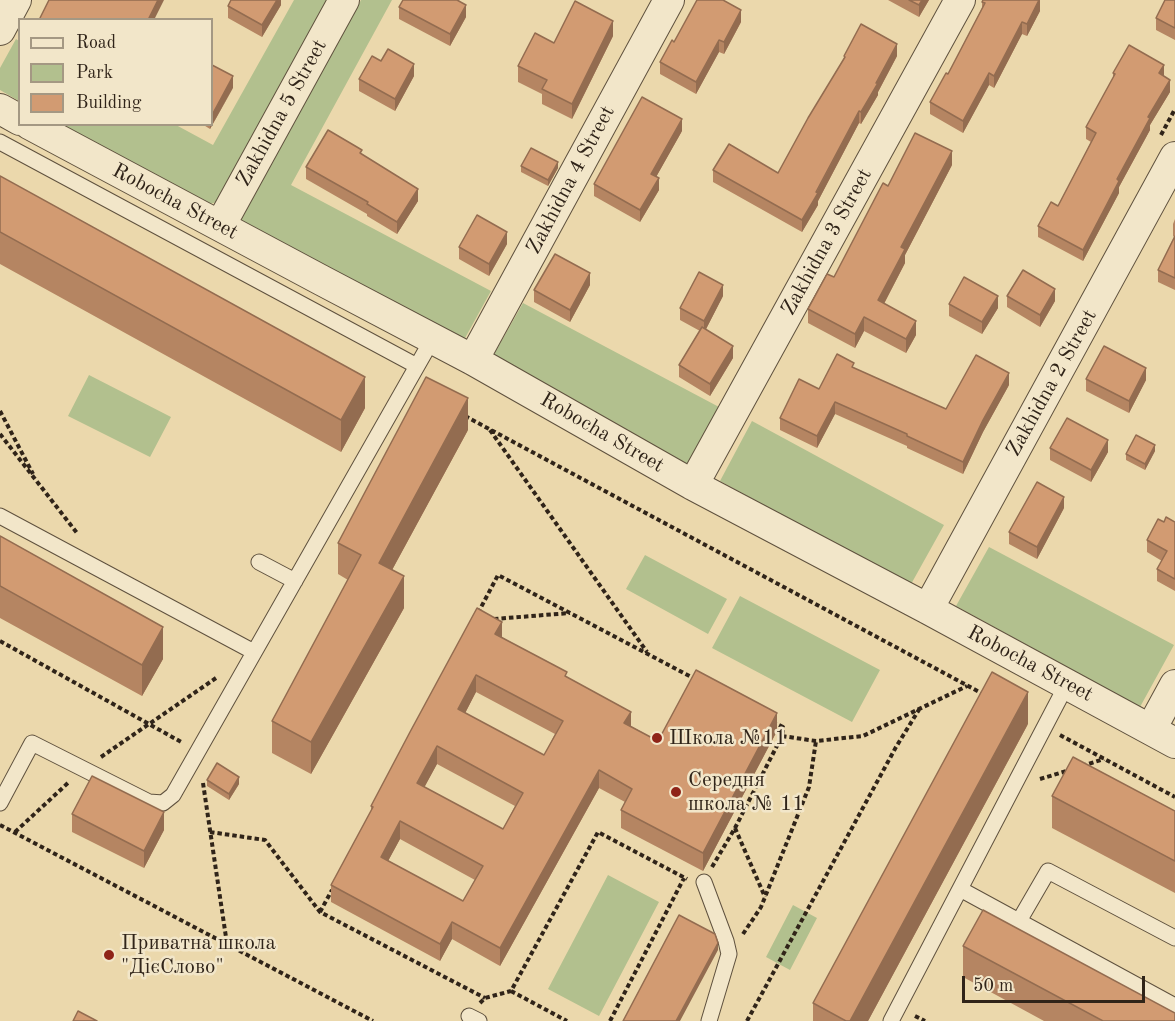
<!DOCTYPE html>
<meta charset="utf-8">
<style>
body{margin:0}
#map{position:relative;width:1175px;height:1021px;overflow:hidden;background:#ebd8ac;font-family:"Old Standard TT",serif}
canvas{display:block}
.legend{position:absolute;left:18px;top:18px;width:195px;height:108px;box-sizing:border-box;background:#f2e6c9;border:2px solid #a49883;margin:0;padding:8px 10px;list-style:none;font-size:18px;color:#302419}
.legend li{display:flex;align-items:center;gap:12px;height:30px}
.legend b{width:30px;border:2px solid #a49883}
.scale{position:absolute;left:962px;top:976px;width:183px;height:27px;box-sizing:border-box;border:3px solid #302419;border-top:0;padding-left:8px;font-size:18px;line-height:21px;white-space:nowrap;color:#302419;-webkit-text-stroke:4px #f2e6c9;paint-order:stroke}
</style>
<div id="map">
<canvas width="1175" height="1021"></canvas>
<ul class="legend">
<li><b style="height:8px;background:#f2e6c9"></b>Road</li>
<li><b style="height:16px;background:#b2c08e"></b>Park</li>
<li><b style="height:16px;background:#d29b72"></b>Building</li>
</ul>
<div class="scale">50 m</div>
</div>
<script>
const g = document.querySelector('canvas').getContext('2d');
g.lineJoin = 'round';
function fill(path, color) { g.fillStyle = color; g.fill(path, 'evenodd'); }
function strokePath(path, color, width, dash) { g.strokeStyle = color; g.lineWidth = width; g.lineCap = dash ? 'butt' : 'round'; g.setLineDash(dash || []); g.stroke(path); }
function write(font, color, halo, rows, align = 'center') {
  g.font = font + ' "Old Standard TT",serif'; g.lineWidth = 5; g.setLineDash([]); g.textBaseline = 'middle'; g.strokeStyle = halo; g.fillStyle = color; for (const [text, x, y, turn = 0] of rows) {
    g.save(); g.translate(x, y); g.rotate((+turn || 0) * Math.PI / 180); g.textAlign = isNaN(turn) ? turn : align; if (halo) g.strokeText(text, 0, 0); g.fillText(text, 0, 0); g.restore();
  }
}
fill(new Path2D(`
 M294,0H331L223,200L207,205L62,125H176L213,145Z
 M361,0H392L291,185L491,291L464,340L246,232L241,220Z
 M16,39L19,41V101L0,90V68Z
 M523,303L719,407L687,465L493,356Z
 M89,375L171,417L150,457L68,416Z
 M752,421L944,525L910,586L720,481Z
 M989,547L1174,645L1140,707L956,606Z
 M645,555L727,599L708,634L626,589Z
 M740,596L880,670L852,722L712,648Z
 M608,875L659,902L599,1016L548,989Z
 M793,905L817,918L790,970L766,957Z`), '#b2c08e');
const service = new Path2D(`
 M0,142L417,366
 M0,516L254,652
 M259,562L295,581
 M0,803L32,743L149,802L163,803L173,795L433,338
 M704,882L726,941L729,954L709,1021
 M960,889L1175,1006
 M1019,921L1048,871L1175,938
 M469,1016L479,1021
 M891,1021L1067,684`);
const minor = new Path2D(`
 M0,30L16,0
 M0,109L20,120
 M29,124L321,280L473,360L693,485L928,609L1175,743
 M220,226L344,0
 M473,360L669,0
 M693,485L960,0
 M928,609L1175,157
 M1151,729L1175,685`);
strokePath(service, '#5f513e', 17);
strokePath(minor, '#5f513e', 32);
strokePath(new Path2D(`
 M1161,135L1175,109
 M0,411L33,474
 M465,416L985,695
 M490,430L647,652
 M0,434L77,533
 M478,613L498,575L695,679
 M494,619L570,613
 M0,641L183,743
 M1060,735L1175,797
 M782,736L816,741L863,736L967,686
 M101,757L216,678
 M1082,766L1104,759
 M1040,779L1070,770
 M203,783L227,944
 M0,825L373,1021
 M735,828L765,897
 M15,832L69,782
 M210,832L265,840L320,912L485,998
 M712,867L735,828L782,736L783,727L775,723
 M320,912L332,890
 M743,934L761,907L809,787L816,741
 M511,991L567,1021
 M480,1003L485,998L511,991L598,832L687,879
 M915,1016L925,1021
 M610,1021L684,878
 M747,1021L896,747L920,708`), '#302419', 4, [4.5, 3]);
strokePath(service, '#f2e6c9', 15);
strokePath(minor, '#f2e6c9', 30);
fill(new Path2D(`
 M281,0V5L262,37L228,18V6Z
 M403,0H459L466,17L450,46L399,19V7Z
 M888,0H929L919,17Z
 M1040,0V11L1027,36L1022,34L994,88L989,85L963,133L930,114V102L948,74L982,8V2Z
 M1175,0V40L1156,30V18Z
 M741,22L724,54L719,52L696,94L660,74V62L674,42Z
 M613,36L572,119L542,104V94L518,82V66L554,43Z
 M844,56H897L878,92V95L861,124L859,123L818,201V205L802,232L713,182V170L778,173L844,58Z
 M381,61L414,76L395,111L359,91V79Z
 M1113,73L1164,76L1170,92L1150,125V130L1119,187V193L1083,261L1038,237V226L1058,206L1091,142L1086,139V127L1113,78Z
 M233,88L210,129L202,124H212Z
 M682,131L656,177L659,190L640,222L594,196V184Z
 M362,155L418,201L397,234L367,216V214L306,179V167Z
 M952,165L905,255V263L884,304L916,335L906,353L864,331L855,348L808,323V309L834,277L888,186Z
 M521,166L558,168L548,186L521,172Z
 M0,176L365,408L341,452L0,264Z
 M1175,219V290L1158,282V270L1174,237L1173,236V224Z
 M507,244L489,276L459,259V247Z
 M590,285L570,322L534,302V290Z
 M723,296L706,329L733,358L710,396L679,377V365L700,331L680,320V308Z
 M1007,296L1055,301L1040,327L1007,307Z
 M949,304L998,308L982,334L949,316Z
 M854,368L946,409L1009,385L983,432L963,474L907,448V446L835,414L817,448L780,430V418L819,389Z
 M1086,379L1146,380L1129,413L1086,391Z
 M468,430L392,570L404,608L311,774L272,753V721L348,580L338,574V543Z
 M1050,448L1108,452L1091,482L1050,460Z
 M1155,451L1145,470L1126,460V454Z
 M1064,508L1037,559L1009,544V532Z
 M1164,522H1175V591L1157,581V569L1162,561L1147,552V540Z
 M0,536L163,659L142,696L0,618Z
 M502,637L567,677L631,726L658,741L777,731L703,871L621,828V810L625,802L599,788L500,966L452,939L440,961L331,902V885L371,811V806ZM476,692L555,734L544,755L465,713ZM437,764L515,806L503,829L424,787ZM400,839L475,880L463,901L388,861Z
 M1028,724L868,1021H813V1003Z
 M207,780L239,784L229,800L207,786Z
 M1052,796L1175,811V893L1052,828Z
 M72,814L164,830L144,868L72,832Z
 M963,946L1175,1021H1044L963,977Z`), '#b58562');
fill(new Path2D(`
 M158,0H164L154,20H148Z
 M277,0H281V5L262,37V25Z
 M922,0H929L919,17V5Z
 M1037,0H1040V11L1027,36V24Z
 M466,5V17L450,46V34Z
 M741,10V22L724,54V42Z
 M613,21V36L572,119V104Z
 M1022,22V34L994,88V76Z
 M719,40V52L696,94V82Z
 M897,44V56L878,92V95L861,124V112Z
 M414,64V76L395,111V99Z
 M1164,65V77L1159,73Z
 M989,73V85L963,133V121Z
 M233,76V88L210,129V124H212V115Z
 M1170,80V92L1150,125V130L1119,187V193L1083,261V250L1148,117Z
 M859,111V123L818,201V205L802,232V220Z
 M682,119V131L651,186V174Z
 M952,151V165L905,255V263L878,315V300L901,247Z
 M558,162V168L548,186V180Z
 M659,178V190L640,222V210Z
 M418,189V201L397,234V222Z
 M507,232V244L489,276V264Z
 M590,273V285L570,322V310Z
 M723,285V296L704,333V321Z
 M1055,289V301L1040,327V315Z
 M998,296V308L982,334V322Z
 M864,317V331L855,348V334Z
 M916,321V335L906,353V339Z
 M733,346V358L710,396V384Z
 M1146,368V380L1129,413V401Z
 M1009,373V385L983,432L963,474V462L983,420Z
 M365,377V408L341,452V420Z
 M468,398V430L379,594V563Z
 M835,402V414L817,448V436Z
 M1108,440V452L1091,482V470Z
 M1155,445V451L1145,470V464Z
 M1064,497V508L1037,559V547Z
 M404,576V608L311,774V742Z
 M502,622V639L495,634Z
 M163,627V659L142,696V665Z
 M476,675V692L458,727V709Z
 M1028,692V724L868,1021H850Z
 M631,712V729L624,723Z
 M777,713V731L703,871V853Z
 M437,746V764L417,801V783Z
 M599,770V788L500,966V948Z
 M239,777V784L229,800V794Z
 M164,812V830L144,868V851Z
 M400,821V839L381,874V857Z
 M452,922V939L440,961V944Z
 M718,943V950L680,1021H676Z`), '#936c50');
const building = new Path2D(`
 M49,0H158L148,20H39Z
 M231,0H277L262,25L228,6Z
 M403,0H457L466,5L450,34L399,7Z
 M697,0H723L741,10L724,42L719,40L696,82L660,62L672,40L674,42Z
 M909,0H922L919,5Z
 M983,0H1039L1027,24L1022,22L994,76L989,73L963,121L930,102L946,73L948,74L985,3L982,2Z
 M1165,0H1175V28L1156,18Z
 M575,1L613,21L572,104L542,89L547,80L518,66L535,33L554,43Z
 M861,24L897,44L876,83H878L861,112L859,111L816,192L818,193L802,220L713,170L729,144L778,173L808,118L845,57L844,56Z
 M1129,45L1164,65L1159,73L1170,80L1148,117L1150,118L1117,179L1119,181L1083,250L1038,226L1051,202L1058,206L1096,133L1086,127L1115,74L1113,73Z
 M388,49L414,64L395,99L359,79L372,56L381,61Z
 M212,65L233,76L212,115Z
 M642,97L682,119L651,174L659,178L640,210L594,184Z
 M328,130L362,150L360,153L418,189L397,222L367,204L368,202L306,167Z
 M915,133L952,151L901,247L905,249L878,300L916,321L906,339L864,317L855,334L808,309L827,274L834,277L883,183L888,186Z
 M531,148L558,162L548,180L521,166Z
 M0,176L365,377L341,420L0,232Z
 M477,215L507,232L489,264L459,247Z
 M1175,236V278L1158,270Z
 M555,254L590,273L570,310L534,290Z
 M1023,270L1055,289L1040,315L1007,296Z
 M699,272L723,285L704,321L680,308Z
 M964,277L998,296L982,322L949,304Z
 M702,327L733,346L710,384L679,365Z
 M1104,346L1146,368L1129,401L1086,379Z
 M837,354L854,363L852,367L946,409L976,355L1009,373L983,420L963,462L907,436V434L835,402L817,436L780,418L799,379L819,389Z
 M426,377L468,398L379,563L404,576L311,742L272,721L361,555L338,543Z
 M1067,418L1108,440L1091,470L1050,448Z
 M1136,435L1155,445L1145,464L1126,454Z
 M1037,482L1064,497L1037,547L1009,532Z
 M1166,517L1175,522V579L1157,569L1167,551L1147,540L1158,519L1164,522Z
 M0,536L163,627L142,665L0,586Z
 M477,608L502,622L495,634L567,672L565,676L631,712L624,723L658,741L696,670L777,713L703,853L621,810L632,789L599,770L500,948L452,922L440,944L331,885L373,807L371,806L410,732ZM476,675L563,721L544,755L458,709ZM437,746L523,793L503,829L417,783ZM400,821L483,866L463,901L381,857Z
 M992,672L1028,692L850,1021H846L813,1003Z
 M1073,757L1175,811V861L1052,796Z
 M217,763L239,777L229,794L207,780Z
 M92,776L164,812L144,851L72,814Z
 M983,910L1175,1013V1021H1103L963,946Z
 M679,915L715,934L718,943L676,1021H623Z
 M78,1011L97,1021H73Z`);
fill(building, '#d29b72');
strokePath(building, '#936c50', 1.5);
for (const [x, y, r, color] of [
 [657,738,6,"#8f2418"],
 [676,792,6,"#8f2418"],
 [109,955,6,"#8f2418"]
]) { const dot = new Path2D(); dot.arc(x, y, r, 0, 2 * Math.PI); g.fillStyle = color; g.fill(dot); strokePath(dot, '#f2e6c9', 2); }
write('21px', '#302419', '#f2e6c9', [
 ["Zakhidna 5 Street",282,113,-61],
 ["Zakhidna 4 Street",571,180,-62],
 ["Robocha Street",175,202,28],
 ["Zakhidna 3 Street",827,242,-61],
 ["Zakhidna 2 Street",1052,383,-61],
 ["Robocha Street",602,433,30],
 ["Robocha Street",1030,664,28]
]);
write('21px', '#302419', '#f2e6c9', [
 ["Школа №11",669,738],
 ["Середня",688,780],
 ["школа № 11",688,804],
 ["Приватна школа",121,943],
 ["\"ДієСлово\"",121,967]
], 'left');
</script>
